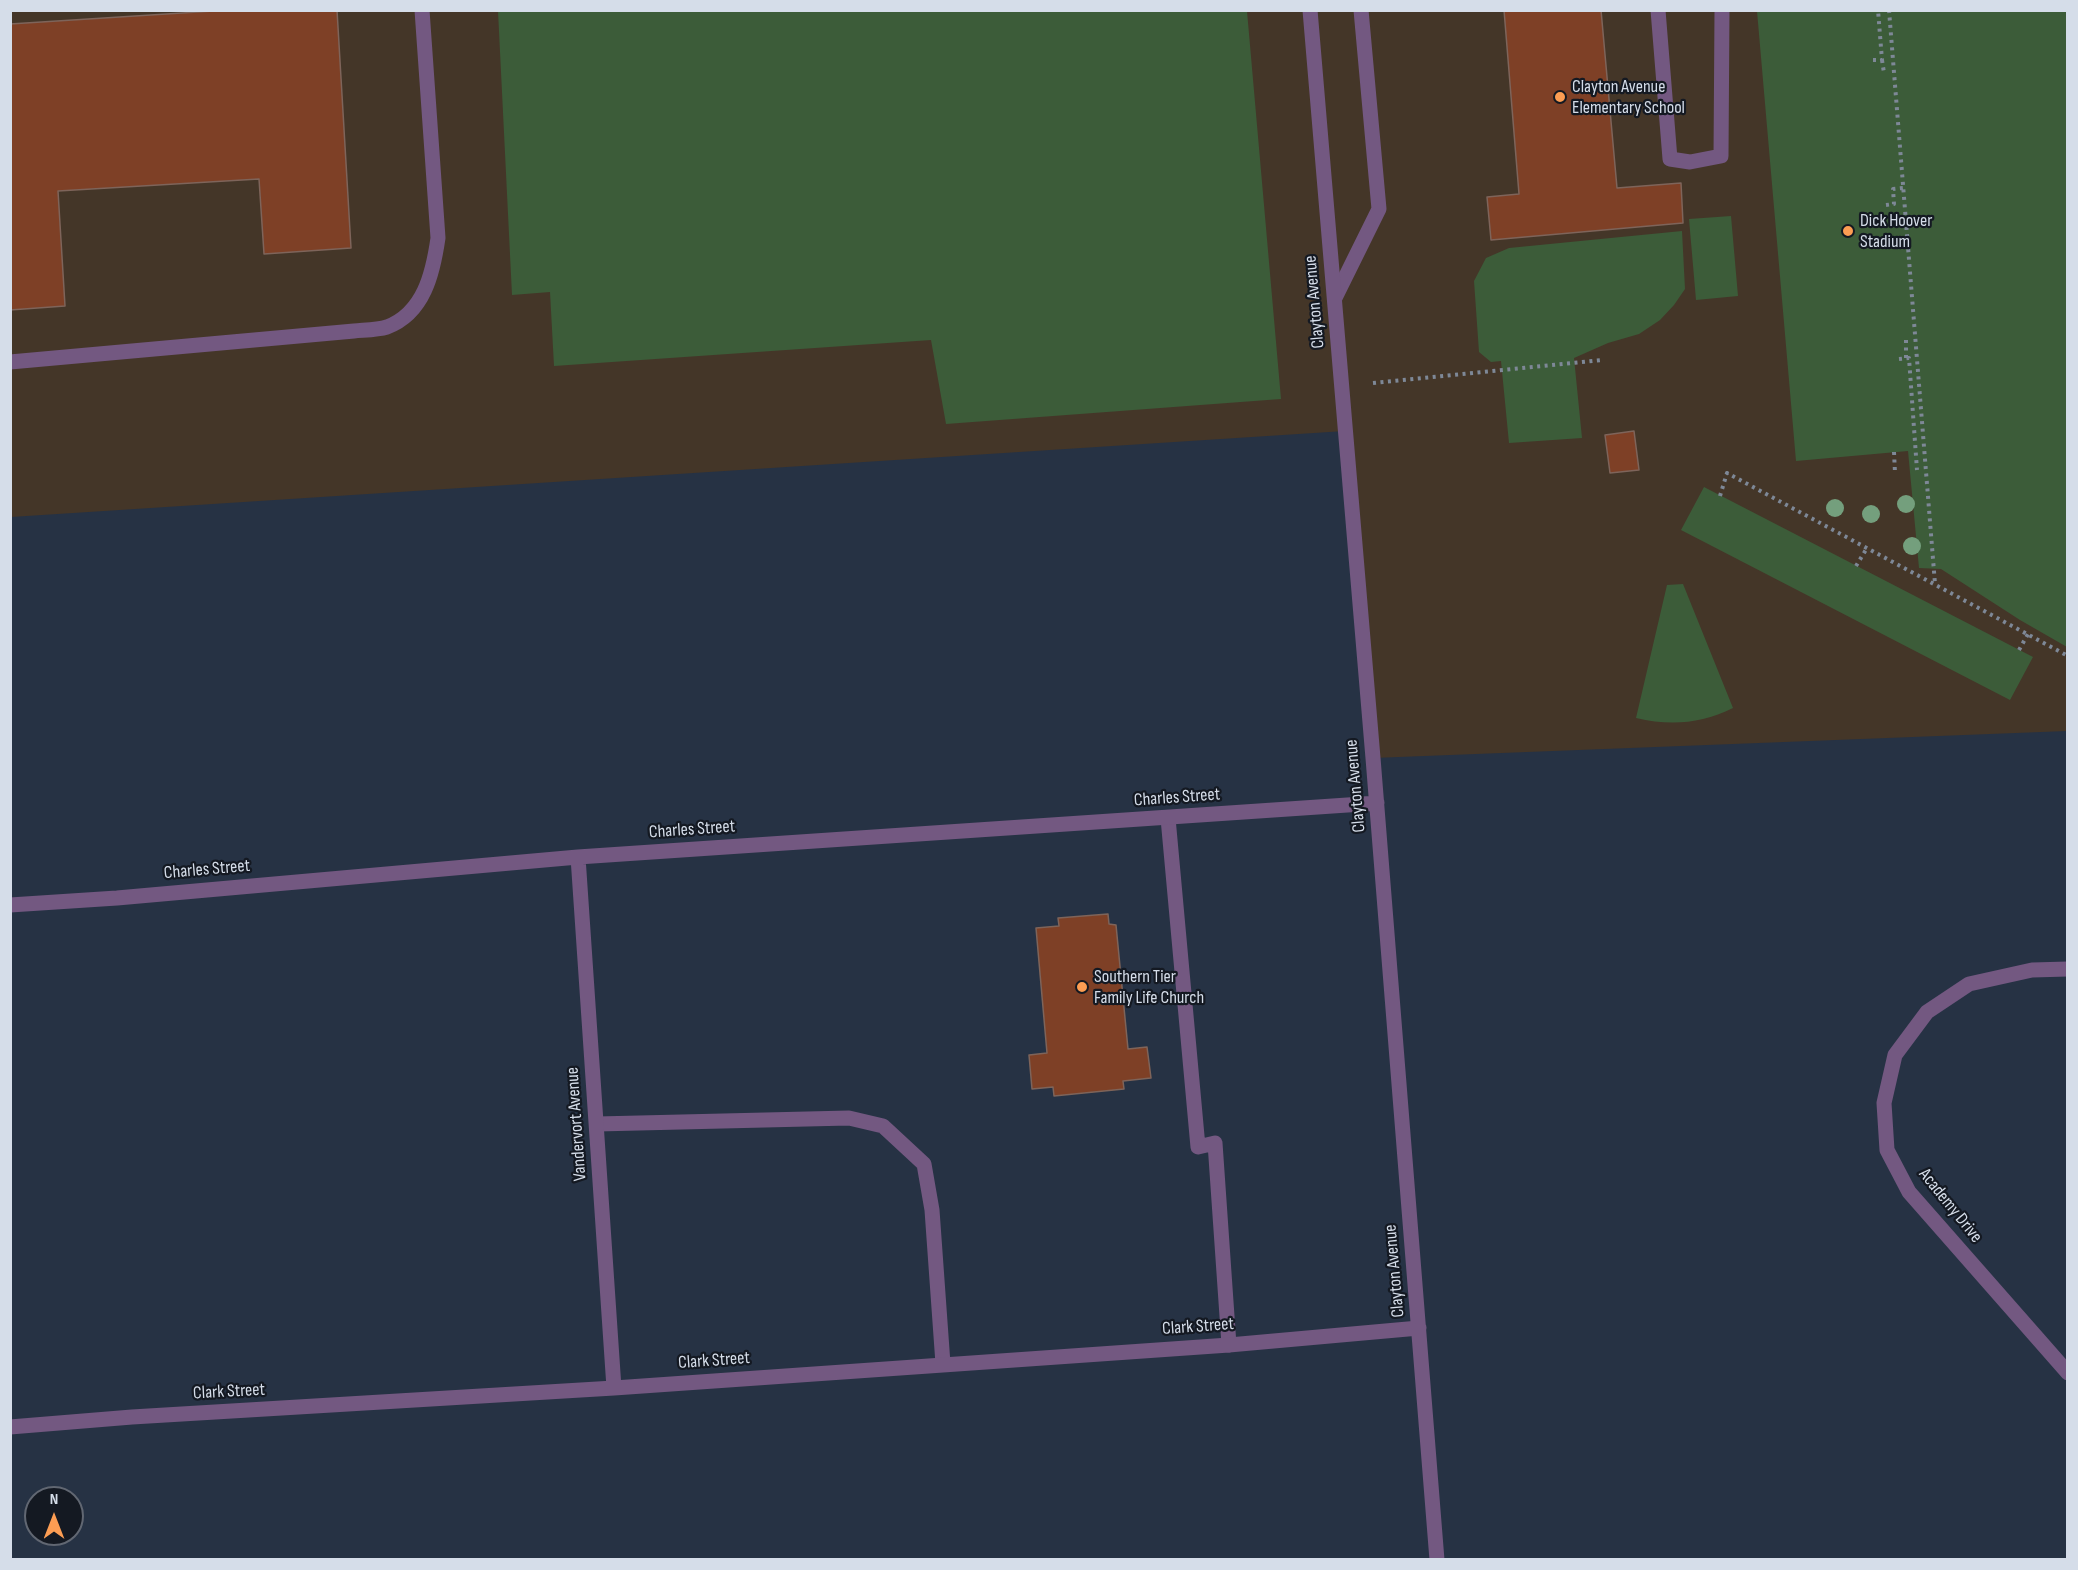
<!DOCTYPE html>
<style>
body{margin:0}
#map{position:relative;width:2078px;height:1570px;overflow:hidden;background:#263244;font-family:"Sofia Sans Condensed",sans-serif}
canvas{display:block}
.frame{position:absolute;inset:0;border:12px solid #d5dde9;pointer-events:none}
.north{position:absolute;left:24px;top:1486px;width:60px;height:60px;box-sizing:border-box;background:#141922;border:2px solid #616772;border-radius:50%;rotate:0deg;font-size:16px;font-weight:700;line-height:24px;text-align:center;color:#d5dde9}
.north::after{content:'';display:block;margin:auto;width:21px;height:27px;background:#fc9d53;clip-path:polygon(50% 0,100% 100%,50% 72%,0 100%)}
</style>
<div id="map">
<canvas width="2078" height="1570"></canvas>
<div class="frame"></div>
<div class="north">N</div>
</div>
<script>
const g = document.querySelector('canvas').getContext('2d');
g.lineJoin = 'round';
function fill(path, color) { g.fillStyle = color; g.fill(path, 'evenodd'); }
function strokePath(path, color, width, dash) { g.strokeStyle = color; g.lineWidth = width; g.lineCap = dash ? 'butt' : 'round'; g.setLineDash(dash || []); g.stroke(path); }
function write(font, color, halo, rows, align = 'center') {
  g.font = font + ' "Sofia Sans Condensed",sans-serif'; g.lineWidth = 4.5; g.setLineDash([]); g.textBaseline = 'middle'; g.strokeStyle = halo; g.fillStyle = color; for (const [text, x, y, turn = 0] of rows) {
    g.save(); g.translate(x, y); g.rotate((+turn || 0) * Math.PI / 180); g.textAlign = isNaN(turn) ? turn : align; if (halo) g.strokeText(text, 0, 0); g.fillText(text, 0, 0); g.restore();
  }
}
fill(new Path2D(`
 M11,11H2067V731L1373,758L1345,431L11,517Z`), '#443628');
fill(new Path2D(`
 M498,11H1247L1281,399L946,424L931,340L554,366L550,292L512,295Z
 M1757,11H2067V647L2020,620L1941,569L1919,568L1908,451L1796,461Z
 M1731,216L1738,296L1696,300L1689,219Z
 M1682,231L1685,289L1674,305L1660,320L1639,334L1608,343L1574,358L1582,438L1509,443L1501,361L1491,362L1479,352L1474,281L1486,258L1509,248Z
 M1704,487L2033,657L2010,700L1681,530Z
 M1683,584L1733,708C1701,724 1670,726 1636,718L1667,585Z`), '#3c5c39');
const building = new Path2D(`
 M229,10H337L351,248L264,254L259,179L58,191L65,306L10,310V24Z
 M1504,10H1601L1617,188L1681,183L1683,223L1491,240L1487,197L1519,194Z
 M1634,431L1639,470L1610,473L1605,435Z
 M1108,914L1109,924L1116,925L1128,1049L1147,1047L1151,1078L1123,1081L1124,1089L1054,1096L1053,1087L1032,1089L1029,1055L1047,1053L1036,928L1059,926L1058,918Z`);
fill(building, '#7e4026');
strokePath(building, '#7e645a', 1.5);
strokePath(new Path2D(`
 M1889,10L1935,584
 M1873,60H1882L1878,10
 M1882,60L1884,73
 M1886,205L1894,204L1893,189L1903,188
 M1906,340V359
 M1899,359L1909,358L1917,470
 M1373,383L1602,360
 M1894,452L1895,473
 M1720,496L1727,473L2068,656
 M1856,566L1867,548
 M2019,650L2028,634`), '#7e8897', 4, [3, 4.5]);
strokePath(new Path2D(`
 M1658,10L1670,159L1690,162L1721,156L1722,10
 M1335,298L1379,209L1361,10
 M10,362L354,331C364,330 377,330 387,327C424,313 433,273 438,238L422,10
 M1168,818L1198,1147L1215,1143L1229,1345
 M597,1124L849,1118L883,1126L924,1164L932,1210L943,1364`), '#735881', 15);
strokePath(new Path2D(`
 M1310,10L1373,758L1437,1560
 M578,857L614,1388
 M10,905L117,898L578,857L1377,803
 M2068,969L2032,970L1969,984L1927,1012L1895,1055L1884,1103L1887,1150L1909,1192L2068,1373
 M10,1427L132,1417L614,1388L1229,1345L1419,1328`), '#735881', 15);
g.fillStyle = '#749f7d';
for (const [x, y] of [
 [1906,504],
 [1835,508],
 [1871,514],
 [1912,546]
]) { g.beginPath(); g.arc(x, y, 9, 0, 2 * Math.PI); g.fill(); }
for (const [x, y, r, color] of [
 [1560,97,6,"#fc9d53"],
 [1848,231,6,"#fc9d53"],
 [1082,987,6,"#fc9d53"]
]) { const dot = new Path2D(); dot.arc(x, y, r, 0, 2 * Math.PI); g.fillStyle = color; g.fill(dot); strokePath(dot, '#141922', 2); }
write('18px', '#d5dde9', '#141922', [
 ["Clayton Avenue",1572,87],
 ["Elementary School",1572,108],
 ["Dick Hoover",1860,221],
 ["Stadium",1860,242],
 ["Southern Tier",1094,977],
 ["Family Life Church",1094,998]
], 'left');
write('18px', '#d5dde9', '#141922', [
 ["Clayton Avenue",1315,302,-95],
 ["Clayton Avenue",1356,786,-95],
 ["Charles Street",1177,798,-4],
 ["Charles Street",692,830,-4],
 ["Charles Street",207,870,-5],
 ["Vandervort Avenue",577,1124,-94],
 ["Academy Drive",1950,1206,51],
 ["Clayton Avenue",1395,1271,-95],
 ["Clark Street",1198,1327,-4],
 ["Clark Street",714,1361,-4],
 ["Clark Street",229,1392,-3]
]);
</script>
